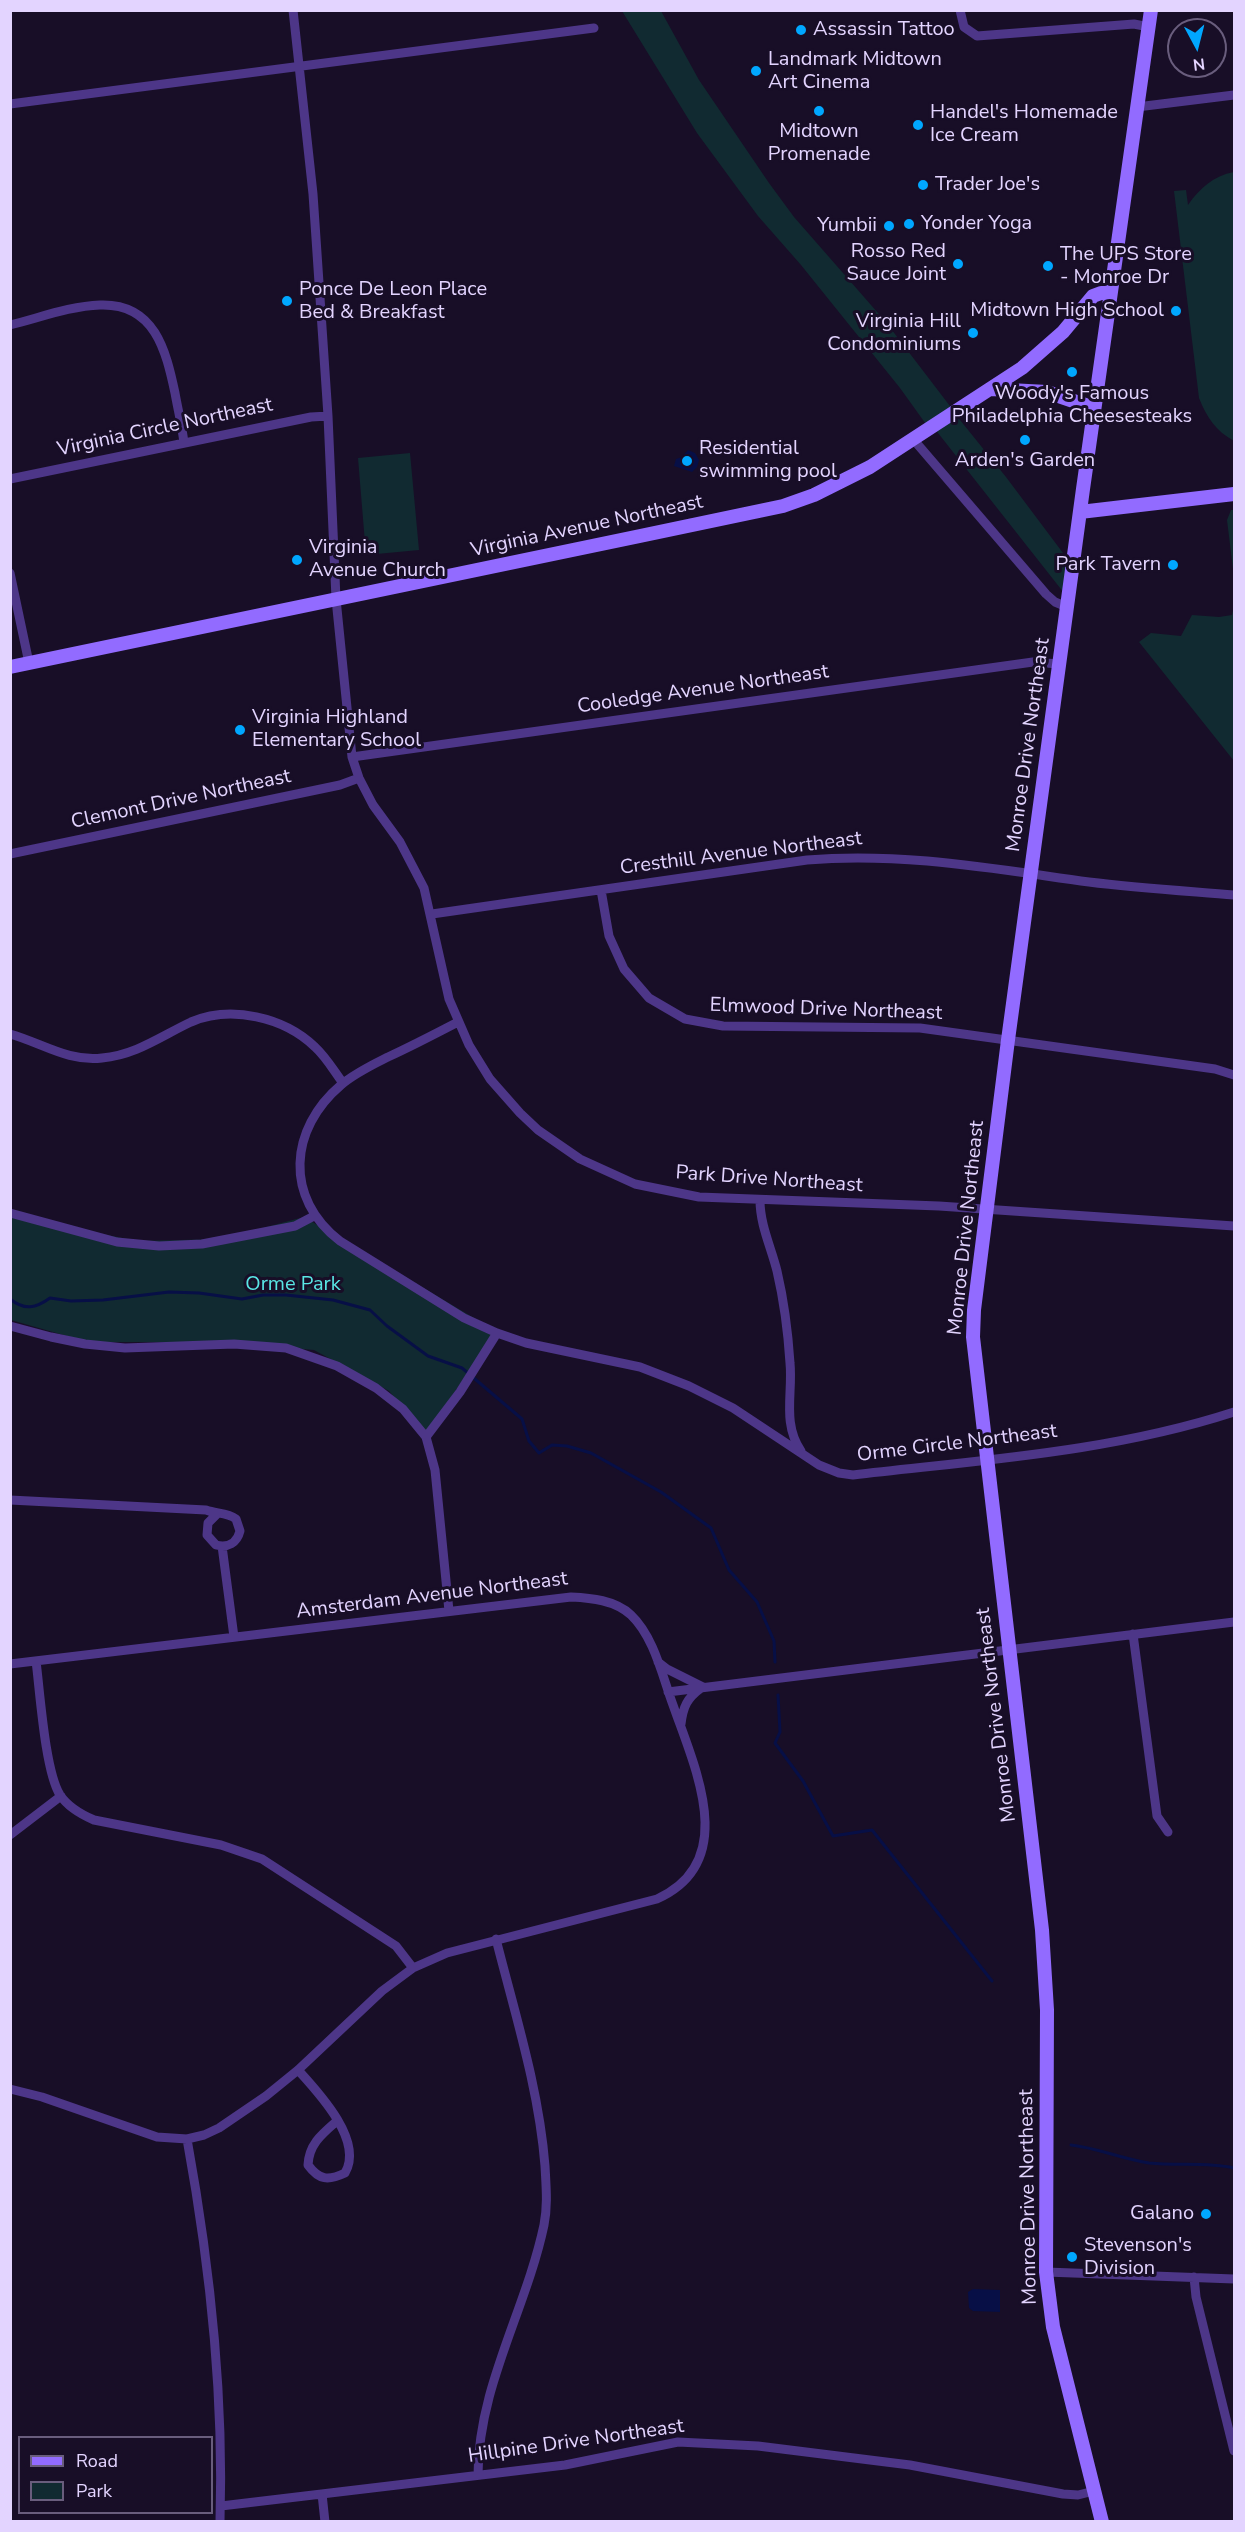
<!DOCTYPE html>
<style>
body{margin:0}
#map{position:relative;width:1245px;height:2532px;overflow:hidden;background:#180e27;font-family:"Nunito Sans",sans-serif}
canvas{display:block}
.frame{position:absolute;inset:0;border:12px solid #e3d4ff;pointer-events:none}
.legend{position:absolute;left:18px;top:2436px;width:195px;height:78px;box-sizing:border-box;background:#180e27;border:2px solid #695d7d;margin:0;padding:8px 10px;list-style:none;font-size:18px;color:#e3d4ff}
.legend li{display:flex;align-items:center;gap:12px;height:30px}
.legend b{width:30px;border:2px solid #695d7d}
.north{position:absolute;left:1167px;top:18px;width:60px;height:60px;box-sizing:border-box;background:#180e27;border:2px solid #695d7d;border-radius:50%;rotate:173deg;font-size:16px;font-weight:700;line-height:24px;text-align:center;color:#e3d4ff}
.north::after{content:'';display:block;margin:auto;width:21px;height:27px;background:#00a7ff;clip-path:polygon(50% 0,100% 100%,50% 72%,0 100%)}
</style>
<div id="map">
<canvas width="1245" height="2532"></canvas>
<div class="frame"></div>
<ul class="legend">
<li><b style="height:8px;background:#926bff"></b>Road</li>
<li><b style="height:16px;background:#112a31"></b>Park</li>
</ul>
<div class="north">N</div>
</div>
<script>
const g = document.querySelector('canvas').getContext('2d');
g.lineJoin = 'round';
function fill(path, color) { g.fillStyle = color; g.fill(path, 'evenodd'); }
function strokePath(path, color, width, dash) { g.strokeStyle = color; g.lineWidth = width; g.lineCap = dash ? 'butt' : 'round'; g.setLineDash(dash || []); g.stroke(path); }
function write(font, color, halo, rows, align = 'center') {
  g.font = font + ' "Nunito Sans",sans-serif'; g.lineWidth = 6; g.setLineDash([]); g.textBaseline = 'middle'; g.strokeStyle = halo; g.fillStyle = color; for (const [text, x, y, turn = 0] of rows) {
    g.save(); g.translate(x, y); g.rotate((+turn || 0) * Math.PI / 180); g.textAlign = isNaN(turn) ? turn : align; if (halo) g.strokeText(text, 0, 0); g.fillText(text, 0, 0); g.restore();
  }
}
fill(new Path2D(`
 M622,11H661L699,80L769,183L794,217L885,321L953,410L928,427L900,388L801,265L758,216L697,133Z
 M1234,172V441C1216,431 1207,418 1199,398L1174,191L1186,190L1188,205C1200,188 1213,176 1234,172Z
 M956,415L1006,477L1069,561L1064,593L938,433L936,429Z
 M410,453L419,550L366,555L358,458Z
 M1231,510H1234V577L1227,520Z
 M1234,605V761L1139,642L1151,633L1181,636L1192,615L1219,617L1232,615Z
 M10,1216L138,1241L221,1239L304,1217L496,1331L426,1434L389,1391L314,1350L221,1342H88L11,1320Z`), '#112a31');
fill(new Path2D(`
 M688,450L695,453L699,460L697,467L692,472L674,466L676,459L682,457Z
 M973,2289L1000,2290V2312L973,2311L969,2308L968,2292Z`), '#070f46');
strokePath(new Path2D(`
 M10,1299C25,1311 36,1308 50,1298L71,1301L103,1300L169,1292L199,1293L242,1299L263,1295H286L333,1300L370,1310L387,1326L428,1356L462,1368L522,1419L529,1441L539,1453L552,1445L567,1446L591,1453L661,1492L711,1528L729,1570L757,1602L774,1641L775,1662
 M778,1695L780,1732L775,1743L803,1781L833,1836L872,1830L992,1981
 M1071,2145C1098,2148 1122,2159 1149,2163C1177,2166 1207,2162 1234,2168`), '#070f46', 3);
strokePath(new Path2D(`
 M293,10L313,194L328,416L336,599L352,757L359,778L373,805L400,842L424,888L449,999L469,1045L490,1079L520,1113L538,1130L580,1159L635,1184L699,1197L939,1206L1234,1226
 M960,10L964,27L977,36L1134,24L1149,27
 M10,104L594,28
 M1137,107L1234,95
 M10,325C39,318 70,306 100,305C155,303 166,351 175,393C178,410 182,426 184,443
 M913,439L1046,594L1055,602L1067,607
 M10,479L311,417L328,416
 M10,573L29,663
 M352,757L1033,662L1059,664
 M10,854L340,785L359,778
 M601,890L609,936L624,969L649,998L685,1019L723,1026L920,1028L1215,1069L1234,1075
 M432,914L807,860C903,852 994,869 1089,882C1137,888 1186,891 1234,895
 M458,1022C435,1034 412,1046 388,1057C372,1065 355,1073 341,1085C289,1129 284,1198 340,1241L464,1318L497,1333L526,1343L640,1367L689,1386L733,1408L819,1465L839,1473L853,1475C981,1460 1111,1452 1234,1412
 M10,1034C42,1043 68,1062 102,1058C136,1055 161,1036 191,1022C231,1005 284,1017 315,1047C326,1057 334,1071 343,1083
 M760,1200C760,1225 771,1247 777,1271C784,1301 788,1332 790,1363C793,1393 782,1423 801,1451
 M10,1213L117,1242L159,1246L202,1244L295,1226L314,1216
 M10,1326L51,1337L85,1344L125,1348L234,1344L286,1348L337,1366L376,1388L403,1409L426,1437L435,1470L449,1611
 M426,1437L460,1392L497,1333
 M10,1500L206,1510C216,1514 227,1512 236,1519L240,1531C237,1543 228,1548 216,1545L207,1535L208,1523L217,1514
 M222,1546L234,1637
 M1133,1634L1157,1816L1168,1832
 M36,1661C40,1692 45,1771 60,1795C68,1807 80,1814 94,1820L221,1845L262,1859L396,1946L413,1968
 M658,1662L667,1669L703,1687
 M10,1664L571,1597C591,1598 615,1600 631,1615C654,1637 662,1675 673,1705C695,1768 740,1862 657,1899L447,1953L413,1968L382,1991L298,2070L266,2096L219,2128L204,2135L187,2139L157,2137L42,2097L10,2089
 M668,1692L1234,1622
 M681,1724C683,1707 687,1698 701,1688
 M10,1835L61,1796
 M298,2070C319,2093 364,2141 345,2173C328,2181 319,2180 308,2165C309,2144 322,2134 337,2121
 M187,2139C210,2265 224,2393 220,2522
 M1046,2272L1234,2279
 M1194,2277L1196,2297L1234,2451
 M478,2475C478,2387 526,2310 544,2225C548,2205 546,2186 545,2166C539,2089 515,2014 496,1939
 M322,2494L325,2522
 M221,2506L565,2465L678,2442L758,2446L910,2465L1063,2494L1078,2495L1094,2491`), '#4d3688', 9);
strokePath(new Path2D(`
 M990,389L1047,392L1094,408
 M1080,512L1234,494
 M10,667L640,536L783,506L814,495L870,467L1022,368L1063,332L1093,296L1101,293H1110
 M1102,2522L1053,2327L1046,2272L1047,2010L1042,1930L973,1337L974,1310L1008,1040L1083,489L1151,10`), '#926bff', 14);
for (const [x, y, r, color] of [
 [801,30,6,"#00a7ff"],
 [756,71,6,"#00a7ff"],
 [819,111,6,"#00a7ff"],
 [918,125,6,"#00a7ff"],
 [923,185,6,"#00a7ff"],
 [909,224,6,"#00a7ff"],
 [889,226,6,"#00a7ff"],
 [958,264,6,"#00a7ff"],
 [1048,266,6,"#00a7ff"],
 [287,301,6,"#00a7ff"],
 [1176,311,6,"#00a7ff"],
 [973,333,6,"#00a7ff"],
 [1072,372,6,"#00a7ff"],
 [1025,440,6,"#00a7ff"],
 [687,461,6,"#00a7ff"],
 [297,560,6,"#00a7ff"],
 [1173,565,6,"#00a7ff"],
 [240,730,6,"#00a7ff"],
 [1206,2214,6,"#00a7ff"],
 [1072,2257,6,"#00a7ff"]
]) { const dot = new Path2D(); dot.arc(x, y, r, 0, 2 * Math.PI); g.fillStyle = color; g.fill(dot); strokePath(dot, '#180e27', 2); }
write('20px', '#e3d4ff', '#180e27', [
 ["Assassin Tattoo",813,30],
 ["Landmark Midtown",768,60],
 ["Art Cinema",768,83],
 ["Handel's Homemade",930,113],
 ["Ice Cream",930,136],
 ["Midtown",819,132,"center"],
 ["Promenade",819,155,"center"],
 ["Trader Joe's",935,185],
 ["Yonder Yoga",921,224],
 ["Yumbii",877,226,"right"],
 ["Rosso Red",946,252,"right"],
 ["Sauce Joint",946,275,"right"],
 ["The UPS Store",1060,255],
 ["- Monroe Dr",1060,278],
 ["Ponce De Leon Place",299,290],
 ["Bed & Breakfast",299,313],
 ["Midtown High School",1164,311,"right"],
 ["Virginia Hill",961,322,"right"],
 ["Condominiums",961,345,"right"],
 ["Woody's Famous",1072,394,"center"],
 ["Philadelphia Cheesesteaks",1072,417,"center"],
 ["Residential",699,449],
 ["swimming pool",699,472],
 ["Arden's Garden",1025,461,"center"],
 ["Virginia",309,548],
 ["Avenue Church",309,571],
 ["Park Tavern",1161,565,"right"],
 ["Virginia Highland",252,718],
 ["Elementary School",252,741],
 ["Galano",1194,2214,"right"],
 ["Stevenson's",1084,2246],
 ["Division",1084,2269]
], 'left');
write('20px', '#e3d4ff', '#180e27', [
 ["Virginia Circle Northeast",165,428,-12],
 ["Virginia Avenue Northeast",587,527,-12],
 ["Cooledge Avenue Northeast",703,690,-8],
 ["Monroe Drive Northeast",1029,745,-82],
 ["Clemont Drive Northeast",181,800,-12],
 ["Cresthill Avenue Northeast",741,854,-7],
 ["Elmwood Drive Northeast",826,1010,2],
 ["Park Drive Northeast",769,1180,4],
 ["Monroe Drive Northeast",967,1228,-84],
 ["Orme Circle Northeast",957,1444,-7],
 ["Amsterdam Avenue Northeast",432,1596,-7],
 ["Monroe Drive Northeast",997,1715,-97],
 ["Monroe Drive Northeast",1029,2197,-91],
 ["Hillpine Drive Northeast",576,2442,-8]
]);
write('20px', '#59e6e5', '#180e27', [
 ["Orme Park",293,1285]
]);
</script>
